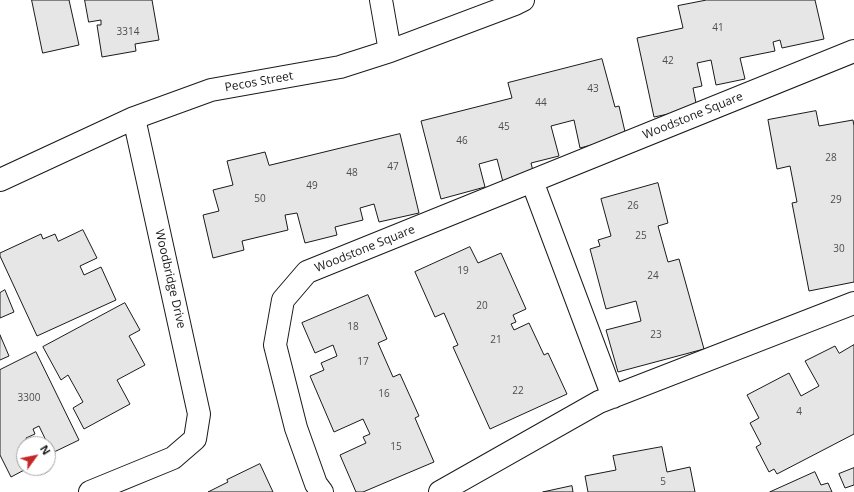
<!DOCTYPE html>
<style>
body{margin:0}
#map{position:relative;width:854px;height:492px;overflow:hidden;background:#fff;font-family:"Open Sans",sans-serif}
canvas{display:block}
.north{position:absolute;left:16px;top:436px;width:40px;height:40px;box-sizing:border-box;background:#fff;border:1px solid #a3a3a3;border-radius:50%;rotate:57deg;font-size:11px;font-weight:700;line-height:16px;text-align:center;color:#1a1a1a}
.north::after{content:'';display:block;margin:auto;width:14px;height:18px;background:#c62828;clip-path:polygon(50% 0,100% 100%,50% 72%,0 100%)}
</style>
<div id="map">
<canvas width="854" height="492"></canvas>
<div class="north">N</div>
</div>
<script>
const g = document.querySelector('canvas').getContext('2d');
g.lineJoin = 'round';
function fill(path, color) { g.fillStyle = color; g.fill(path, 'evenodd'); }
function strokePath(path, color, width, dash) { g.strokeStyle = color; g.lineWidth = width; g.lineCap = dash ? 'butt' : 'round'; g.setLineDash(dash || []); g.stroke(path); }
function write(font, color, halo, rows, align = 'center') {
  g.font = font + ' "Open Sans",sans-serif'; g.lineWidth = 3; g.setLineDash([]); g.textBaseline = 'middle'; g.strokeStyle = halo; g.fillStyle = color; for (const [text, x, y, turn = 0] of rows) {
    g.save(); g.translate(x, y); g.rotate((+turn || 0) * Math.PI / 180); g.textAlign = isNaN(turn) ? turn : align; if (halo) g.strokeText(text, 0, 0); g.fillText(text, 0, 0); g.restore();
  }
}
const building = new Path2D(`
 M32,0H69L79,45L43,53Z
 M85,0H152L159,40L135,44L136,51L102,57L97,25H101V20L89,22Z
 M707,0H815L824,39L782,48L780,40L773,42L775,51L740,58L745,79L716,85L711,60L697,63L702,86L693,88L697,108L654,117L637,38L683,28L678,6Z
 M602,59L615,107L619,106L626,136L580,148L574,120L551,126L559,156L531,163L534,175L503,182L497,159L479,164L485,187L441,199L421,121L512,98L508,83Z
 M816,111L819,126L853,120L854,126V282L809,291L792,203L797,202L790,166L777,169L768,120Z
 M400,134L419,213L379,222L374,204L360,208L363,220L335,227L337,235L305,243L297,213L285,215L288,230L242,241L244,250L213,258L203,215L219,211L213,190L233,185L227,161L265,152L269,165Z
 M658,183L668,223L658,226L668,262L679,259L704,349L618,372L606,330L641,321L636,301L606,309L590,249L600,246L598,240L611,236L601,199Z
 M83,230L97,258L80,266L84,275L101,267L116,300L37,336L0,256V253L41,234L43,239L55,234L58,241Z
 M470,247L478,263L501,253L526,309L513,315L516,322L511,324L514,330L529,323L544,355L548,353L567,394L490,429L453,347L458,345L444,313L435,317L415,272Z
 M5,290L14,312L0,318V293Z
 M368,295L387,339L378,343L393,377L400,374L419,416L415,418L434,462L363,492H356L340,455L366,443L363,437L370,434L363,419L334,432L310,376L324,370L321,363L337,356L333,345L315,353L302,323Z
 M125,303L140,330L129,336L145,365L117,380L130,404L84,429L73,408L83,402L68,375L61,380L43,347Z
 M0,335L9,356L0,360Z
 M854,345V434L777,474L774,469L769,472L756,447L761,444L750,423L759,418L747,395L789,373L801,396L819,386L805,361L835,346L839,353Z
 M36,352L79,440L52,453L39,426L33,429L35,434L26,438L29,444H24V449L20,451L24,459V468H28L11,477L0,455V370Z
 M662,447L667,472L690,467L695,492H588L585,476L616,470L613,456Z
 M260,464L273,492H208L228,482L227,480Z
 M854,468V485L845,488L839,474Z
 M815,472L821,485L828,483L832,492H770Z
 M572,486L573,492H543Z`);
fill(building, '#e6e6e6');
strokePath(building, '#1a1a1a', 1);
const minor = new Path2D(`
 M381,0L390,51
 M0,180L134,118L211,90L340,67L390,51L515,4L523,0
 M532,181L613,397
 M90,492L173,458L195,439L199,414L134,118
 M322,492L316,484L296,428L275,345L283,300L307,272L854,51
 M440,492L599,402L854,303`);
strokePath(minor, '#1a1a1a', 24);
strokePath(minor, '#fff', 22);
write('10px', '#4d4d4d', null, [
 ["41",718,28],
 ["3314",128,32],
 ["42",668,61],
 ["43",593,89],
 ["44",541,103],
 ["45",504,127],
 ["46",462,141],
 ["28",831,158],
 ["47",393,167],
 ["48",352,173],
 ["49",312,186],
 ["50",260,199],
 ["29",836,200],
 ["26",633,206],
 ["25",641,236],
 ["30",839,249],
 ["19",463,271],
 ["24",653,276],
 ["20",482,306],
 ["18",353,327],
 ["23",656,335],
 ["21",496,340],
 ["17",363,362],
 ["22",518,391],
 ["16",384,394],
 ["3300",29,398],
 ["4",799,412],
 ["15",396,447],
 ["5",663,482]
]);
write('12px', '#1a1a1a', '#fff', [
 ["Pecos Street",259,82,-10],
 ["Woodstone Square",693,116,-22],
 ["Woodstone Square",365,249,-22],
 ["Woodbridge Drive",170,279,77]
]);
</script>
